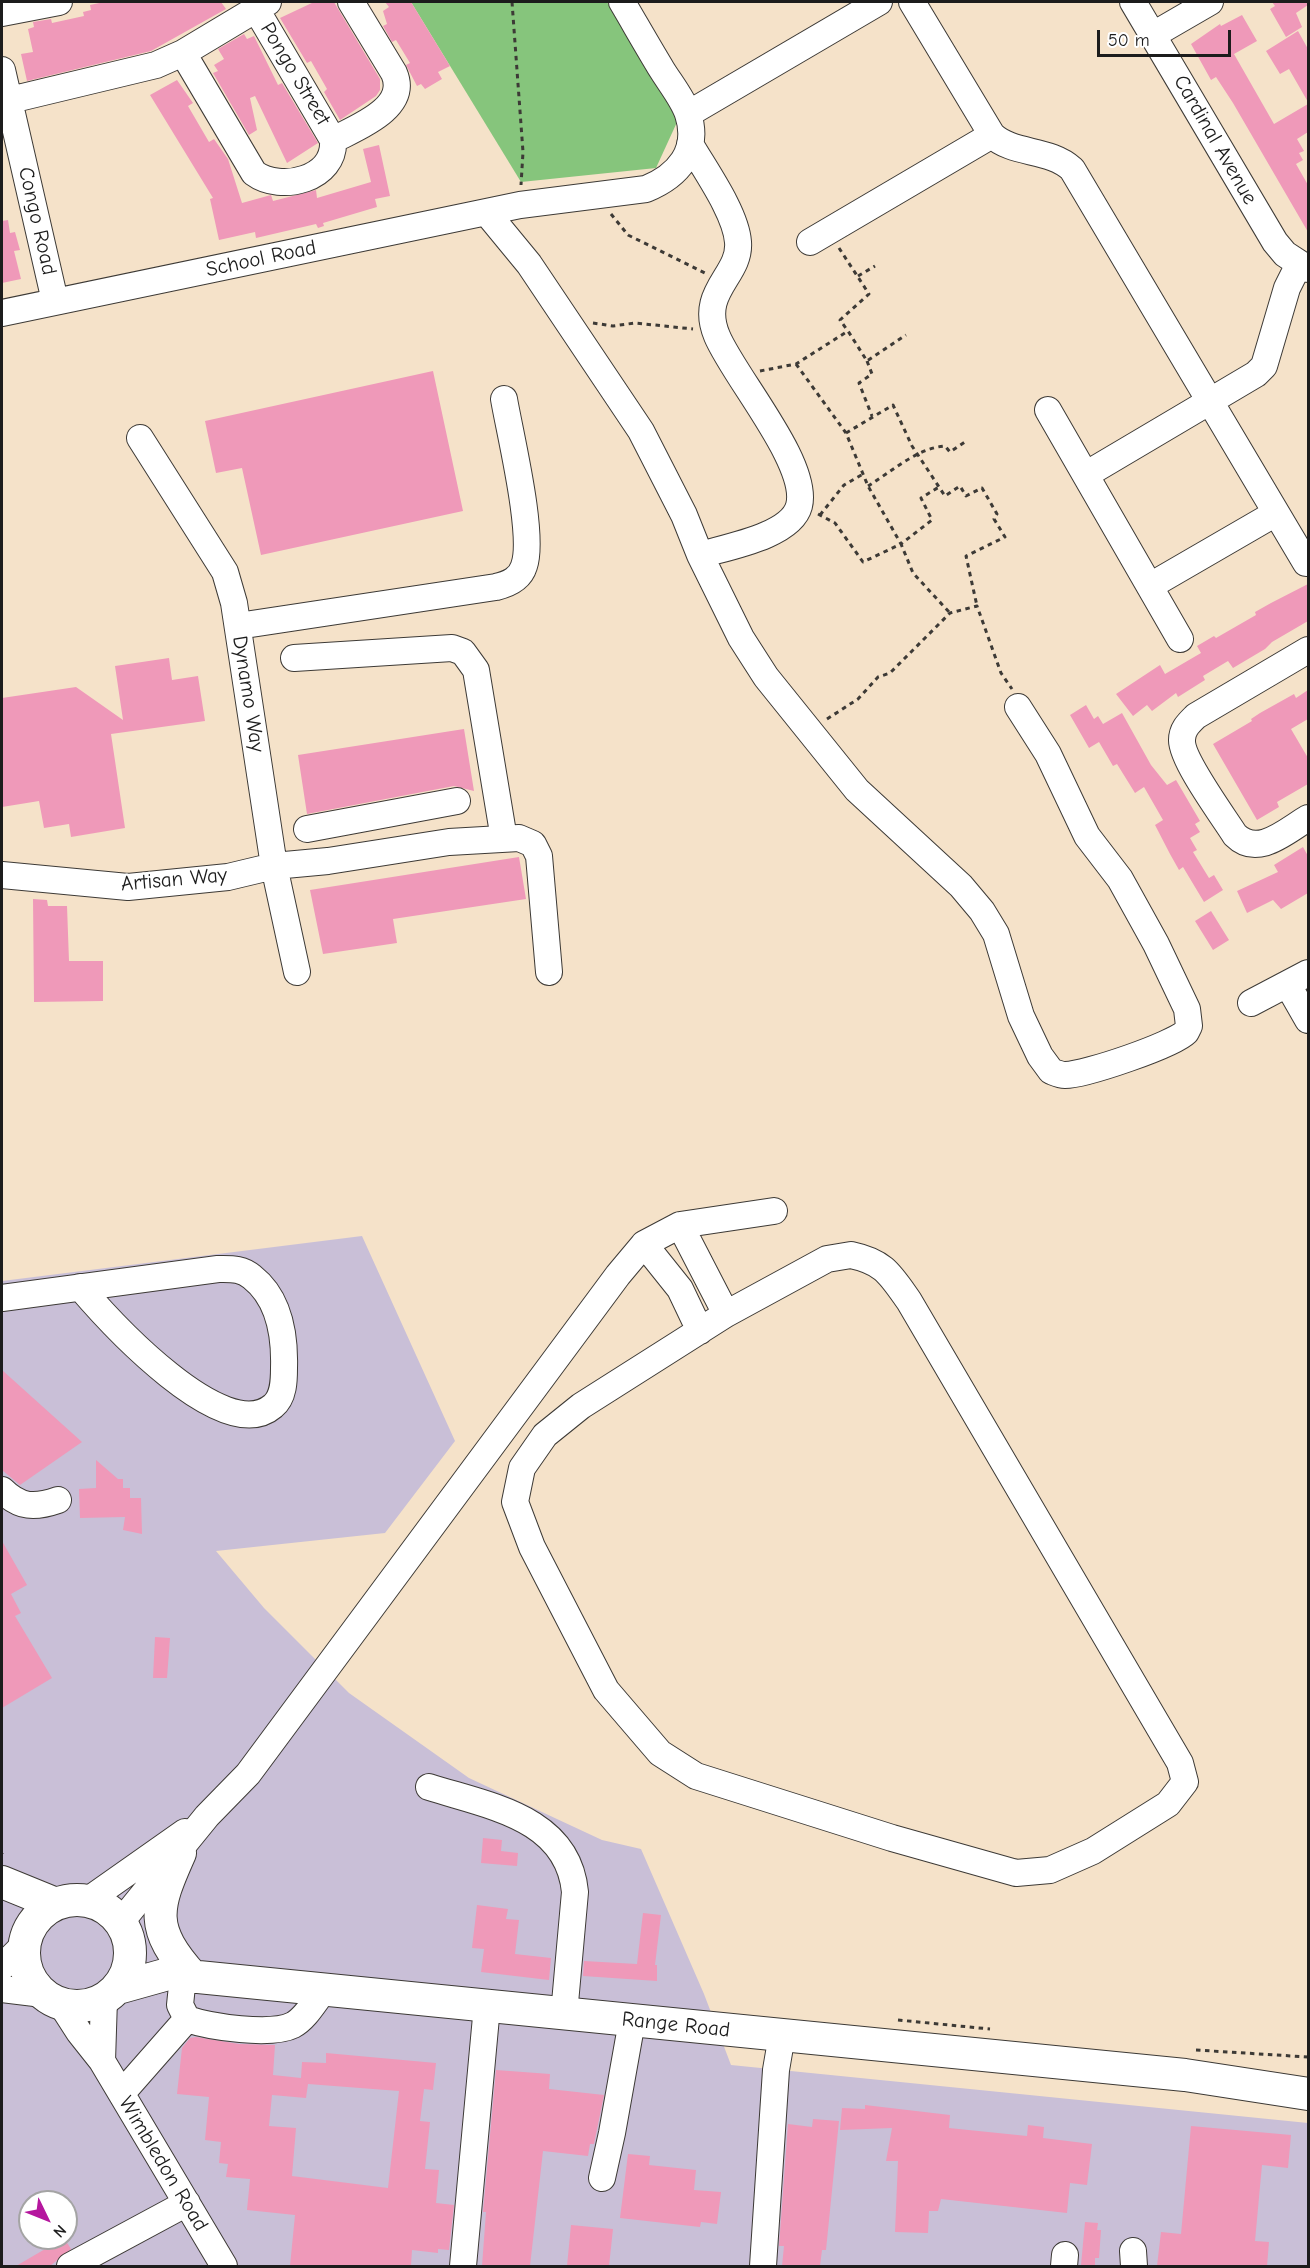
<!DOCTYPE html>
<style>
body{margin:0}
#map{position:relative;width:1310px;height:2268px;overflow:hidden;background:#f5e2c9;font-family:"Comic Neue",sans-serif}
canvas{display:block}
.frame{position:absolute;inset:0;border:3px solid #1c1c1c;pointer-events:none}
.north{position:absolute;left:18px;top:2190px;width:60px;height:60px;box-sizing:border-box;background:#fff;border:2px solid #a4a4a4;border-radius:50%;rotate:133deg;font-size:16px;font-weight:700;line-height:24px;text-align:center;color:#1c1c1c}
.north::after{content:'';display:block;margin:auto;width:21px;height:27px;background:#b5179e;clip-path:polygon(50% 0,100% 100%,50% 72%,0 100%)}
.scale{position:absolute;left:1097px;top:30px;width:134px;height:27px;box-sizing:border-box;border:3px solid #1c1c1c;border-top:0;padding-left:8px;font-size:18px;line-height:21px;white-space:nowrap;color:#1c1c1c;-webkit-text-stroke:4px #fff;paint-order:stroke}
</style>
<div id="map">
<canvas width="1310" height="2268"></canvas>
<div class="frame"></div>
<div class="north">N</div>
<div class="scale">50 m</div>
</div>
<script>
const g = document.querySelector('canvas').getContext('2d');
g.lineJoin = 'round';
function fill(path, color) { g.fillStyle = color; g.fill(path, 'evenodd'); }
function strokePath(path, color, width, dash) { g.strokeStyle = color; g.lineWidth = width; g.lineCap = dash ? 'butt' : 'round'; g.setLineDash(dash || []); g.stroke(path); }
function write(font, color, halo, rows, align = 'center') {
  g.font = font + ' "Comic Neue",sans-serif'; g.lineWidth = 4.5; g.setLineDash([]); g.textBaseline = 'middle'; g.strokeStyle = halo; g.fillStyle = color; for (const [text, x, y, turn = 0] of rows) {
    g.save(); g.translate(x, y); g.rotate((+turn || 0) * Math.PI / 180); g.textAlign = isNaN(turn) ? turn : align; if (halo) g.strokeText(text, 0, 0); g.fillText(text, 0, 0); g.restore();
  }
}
fill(new Path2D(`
 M362,1236L455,1441L385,1533L216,1551L264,1608L349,1693L469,1778L602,1840L641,1849L704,1994L731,2065L1308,2123V2266H2V1281ZM30,2202H66V2238H30Z`), '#c9bfd7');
fill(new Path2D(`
 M411,2H607L678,120L656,168L521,182Z`), '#86c57c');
fill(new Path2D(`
 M104,2H221L226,9L151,51L27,81L21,54L33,52L28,29L34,27L33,22L51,19L52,23L84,16L83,12L91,10L90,5Z
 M314,2H334L380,79V90L376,96L340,120L324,92L327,89L311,61L307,63L280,18Z
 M385,2H411L450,66L438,72L442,79L425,89L421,84L417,86L406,65L410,63L396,40L392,42L383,26L387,24L383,11L389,7Z
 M1272,2H1308V5L1296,13L1302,27L1286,37L1270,9L1275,6Z
 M1242,15L1257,41L1234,54L1274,124L1308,104V132L1297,139L1304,151L1299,153L1303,160L1296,164L1308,185V232L1233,103L1216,77L1211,80L1191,44L1220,24L1221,26Z
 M1298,31L1308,49V102L1289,69L1280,74L1266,51Z
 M244,34L247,39L254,36L278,85L282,83L318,143L287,163L255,96L250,98L257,130L249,135L213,73L218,71L214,65L224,59L218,49Z
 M177,80L193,103L188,106L209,142L214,139L228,159L242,203L271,195L273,201L316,190L317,198L371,182L363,149L379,145L390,196L375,199L377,207L323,223L324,226L318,228L316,224L256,238L255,232L219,240L210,199L213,198L150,95Z
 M8,220L10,233L15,232L20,250L14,251L21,279L2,283V221Z
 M433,371L463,511L261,555L242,468L216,473L205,421Z
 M1308,584V621L1272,642L1265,649L1233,668L1228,661L1203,676L1205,680L1178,697L1176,693L1152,711L1147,705L1133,716L1116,694L1160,665L1165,674L1201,653L1197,646L1214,636L1216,638L1256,615L1255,612L1271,603Z
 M169,658L172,680L198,676L205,721L111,734L125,828L71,837L69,824L44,828L39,801L2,807V698L76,687L123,720L115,666Z
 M1308,690V719L1291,729L1308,758V784L1277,802L1279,807L1257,820L1213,744L1252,721L1251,719L1260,713L1294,694L1296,698Z
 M1086,705L1094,719L1098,716L1103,724L1122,713L1151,765L1167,785L1176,780L1200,821L1195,824L1200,832L1190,838L1197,850L1193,852L1209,878L1214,875L1223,890L1204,902L1183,867L1179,870L1170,854L1155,825L1163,820L1144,787L1135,793L1117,764L1113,766L1099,742L1089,748L1070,715Z
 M464,729L474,791L454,786L307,814L298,755Z
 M1303,847L1308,856V893L1281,909L1273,900L1247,913L1237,891L1278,872L1274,865Z
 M519,857L526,899L393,919L397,943L323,954L310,890Z
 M33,899L47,900L48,906H67L69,961H103V1001L34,1002Z
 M1211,911L1229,940L1213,950L1195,921Z
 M2,1370L82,1442L20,1485L2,1470Z
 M96,1460L118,1479H123V1488H130V1498H141L142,1534L123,1530L125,1517L80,1518L79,1489L96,1488Z
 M2,1541L27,1585L11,1594L21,1613L15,1616L52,1678L2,1708Z
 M155,1637L170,1638L167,1678H153Z
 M483,1838L502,1840L501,1851L518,1853L517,1866L481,1863Z
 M477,1905L508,1909L506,1919L519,1920L515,1954L551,1958L549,1980L481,1972L484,1949L472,1948Z
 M643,1913L661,1915L655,1965H657V1981L583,1976L584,1961L637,1964Z
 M196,2037L239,2044L275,2045L273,2075L301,2078L302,2062L326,2063V2053L436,2063L433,2090L424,2089L420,2121L430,2122L425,2169L439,2170L436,2203L454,2205L449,2250L438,2249V2253L412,2250L411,2266H290L295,2215L247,2210L250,2179L226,2177L228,2164L219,2163L221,2142L205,2140L209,2097L177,2094L182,2048L190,2038ZM308,2084L399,2091L388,2188L292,2176L296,2128L269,2126L272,2095L306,2098Z
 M496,2070L550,2074L549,2089L604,2095L594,2144H590L588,2156L543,2151L530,2266H482L486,2212H483Z
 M865,2105L950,2115L949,2128L1027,2136L1028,2125L1044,2127L1043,2138L1092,2144L1087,2185L1070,2183L1067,2213L941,2199L938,2211H929L928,2233L895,2232L898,2161H886L892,2128L840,2130L842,2108L865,2109Z
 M813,2119L839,2121L826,2250H822L820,2266H782L784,2246H779L788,2124L812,2127Z
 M1191,2126L1291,2135L1288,2168L1262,2165L1255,2241L1269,2242L1267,2266H1157L1161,2232L1181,2234Z
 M628,2154L650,2156L649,2165L696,2170L694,2190L721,2192L717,2224L701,2222L700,2227L620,2218Z
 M1085,2222L1098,2223L1097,2230H1101L1099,2258H1095V2266L1081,2265Z
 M571,2225L613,2229L609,2266H567Z
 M64,2238L71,2249L50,2266H16Z`), '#ef99b9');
const minor = new Path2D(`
 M912,2L992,135C1013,155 1049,148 1072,169L1306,563
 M1133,2L1275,242L1285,254L1308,269
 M256,9L333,140
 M2,13L59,2
 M1153,35L1210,2
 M183,53L254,173C281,193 336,179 333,140C358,127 409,108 394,73L351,2
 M2,70L55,301
 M2,102L156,65L183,53L268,2
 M688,114L879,2
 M487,213L529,264L641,431L684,515L700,555C727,547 791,536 799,506C810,464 734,377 717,336C698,291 741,276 738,242C736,213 705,170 690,144
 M810,242L992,135
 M2,313L520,205L646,189C678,176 700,151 688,114C683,99 670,83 662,70C648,47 635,24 622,2
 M1048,410L1180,639
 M140,438L225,572L234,603L274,866L297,972
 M1087,474L1256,374L1264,366L1287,288L1299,264
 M700,555L741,638L766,677L857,790L961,886L982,911L996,934L1021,1016L1040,1056L1051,1071C1056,1073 1060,1075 1065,1075C1085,1075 1173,1045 1186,1032L1189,1026L1187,1009L1156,944L1120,879L1087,836L1048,754L1018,707
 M1150,586L1276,513
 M238,626L496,587C509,584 520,579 524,566C535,536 510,434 504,399
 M1308,650L1196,716C1189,723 1182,729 1182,740C1181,759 1223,816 1235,835C1258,858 1286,831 1308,818
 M294,658L452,648L463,652L476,670L504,839
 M307,829L457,801
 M2,875L128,887L228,877L274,866L328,861L449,842L519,838L533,844L539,856L549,972
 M1288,985L1308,1020
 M1251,1003L1308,973
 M680,1225L726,1314
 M644,1244L680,1289L700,1331
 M851,1255C884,1262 890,1274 909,1301L1180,1763L1185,1782L1168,1804L1093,1851L1050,1870L1016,1873L892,1838L696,1776L660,1753L606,1690L532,1547L515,1502L522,1468L545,1435L581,1406L726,1314L827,1259Z
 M2,1298L218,1269C231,1269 242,1268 252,1277C280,1299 285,1335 284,1368C284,1380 284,1397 273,1406C224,1448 109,1321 80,1287
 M2,1490C20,1508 35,1508 58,1500
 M429,1787C488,1806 568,1817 575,1892L564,2014
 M87,1901L185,1832
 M120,1923L207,1816L248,1774L618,1275L644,1244L680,1225L774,1211
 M2,1967L25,1944
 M183,1976L180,2005L187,2019C210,2027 271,2036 293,2025C306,2018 315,2001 324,1990
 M2,1989L43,1994
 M61,2004L79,2032L102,2061L224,2266
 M102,2061L104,1999
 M122,2093L187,2019
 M602,2178L612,2133L632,2021
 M1133,2251L1134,2266
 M70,2266L187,2203
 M463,2266L487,2006
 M763,2266L776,2070L782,2035
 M1064,2266L1065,2255`);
const major = new Path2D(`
 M180,1853C155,1909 149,1928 193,1977
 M2,1882L56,1904
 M24 1953a53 53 0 1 1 106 0a53 53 0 1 1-106 0Z
 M118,1988L168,1974L1185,2075L1308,2094`);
strokePath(minor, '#3d3a36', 28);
strokePath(major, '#3d3a36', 34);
strokePath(new Path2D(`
 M512,2L523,152L521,185
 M611,214L628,235L705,273
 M839,248L869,294L840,320L848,331
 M858,276L875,266
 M593,323L613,326L635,323L693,329
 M867,361L872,374L859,383L872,416
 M796,364L846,433L868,486L901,544L932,520L921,498L939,487
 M760,371L796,364L848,331L867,361L906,335
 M846,433L893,405L912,446L945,496L960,486L966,496L982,488L997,514L994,519L1005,537L966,556L977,606
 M868,486C891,472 917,448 945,446L950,452L965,442
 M818,514L835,523L863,562L901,544L913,573L950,613
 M820,515L844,485L863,474
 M827,719L858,699L878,677L890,673L950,613L977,606L1001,673L1012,689
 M2,1853V1854
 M898,2020L990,2029
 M1196,2050L1308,2057`), '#3d3a36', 3, [4.5, 4.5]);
strokePath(minor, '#fff', 26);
strokePath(major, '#fff', 32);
write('21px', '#1c1c1c', '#fff', [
 ["Pongo Street",295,74,59],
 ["Cardinal Avenue",1215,140,60],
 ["Congo Road",37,221,77],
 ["School Road",261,259,-12],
 ["Dynamo Way",248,694,81],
 ["Artisan Way",174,880,-5],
 ["Range Road",676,2025,6],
 ["Wimbledon Road",163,2164,59]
]);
</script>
